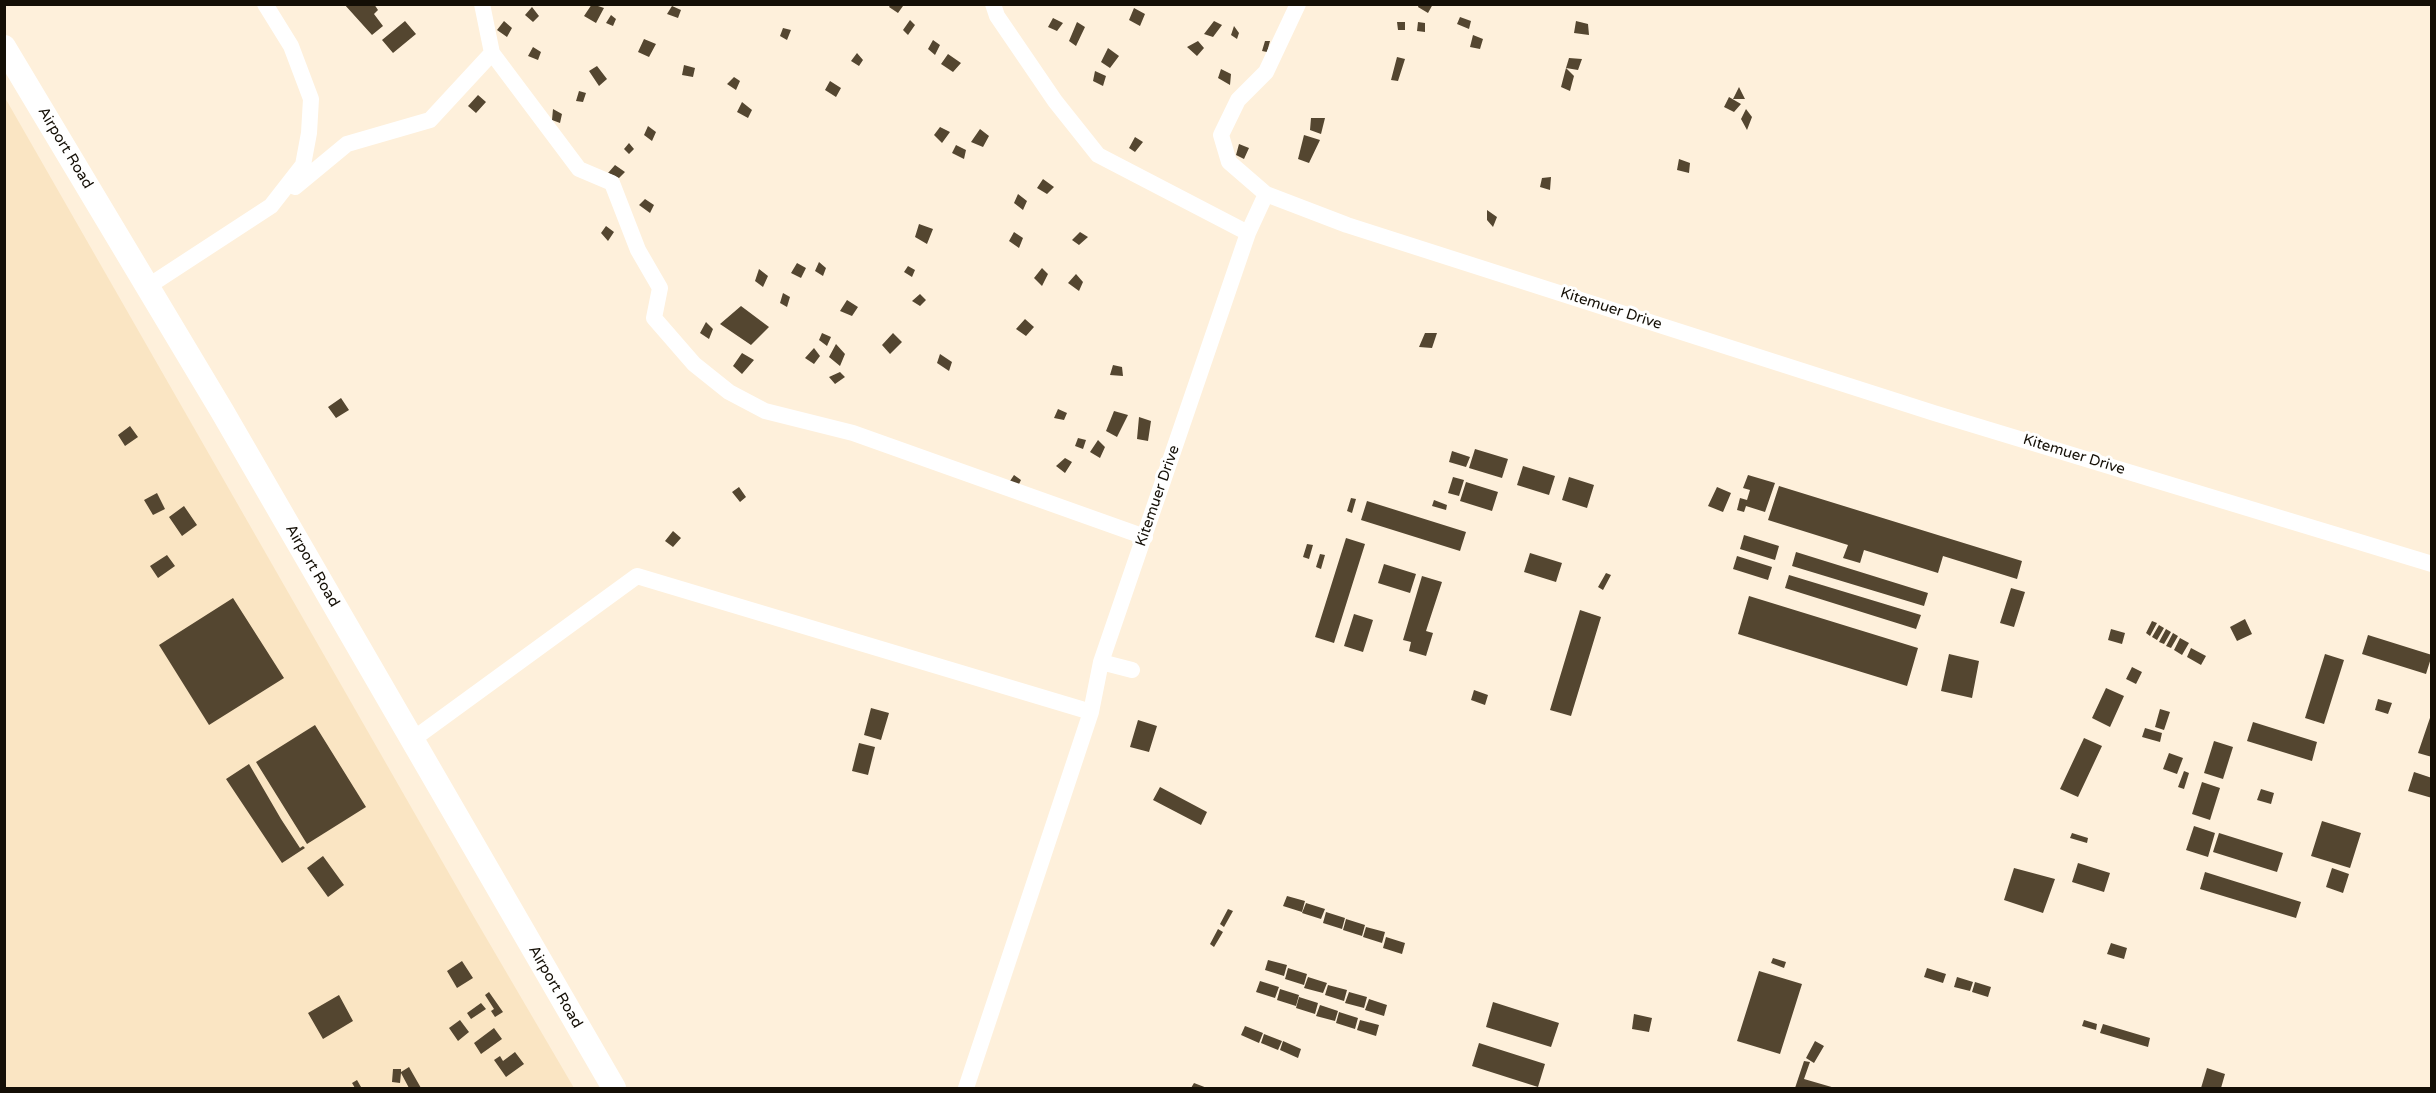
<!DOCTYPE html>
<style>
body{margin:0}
#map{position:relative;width:2436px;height:1093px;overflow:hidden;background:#fef0db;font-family:"Varela Round",sans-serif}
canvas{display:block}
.frame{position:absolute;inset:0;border:6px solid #140f06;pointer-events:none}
</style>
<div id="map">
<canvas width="2436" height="1093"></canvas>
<div class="frame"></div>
</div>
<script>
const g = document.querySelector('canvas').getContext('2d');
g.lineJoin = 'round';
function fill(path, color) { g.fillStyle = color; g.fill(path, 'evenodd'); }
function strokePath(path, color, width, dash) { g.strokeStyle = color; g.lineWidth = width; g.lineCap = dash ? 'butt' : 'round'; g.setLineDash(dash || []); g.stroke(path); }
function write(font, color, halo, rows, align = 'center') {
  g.font = font + ' "Varela Round",sans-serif'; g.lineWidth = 6; g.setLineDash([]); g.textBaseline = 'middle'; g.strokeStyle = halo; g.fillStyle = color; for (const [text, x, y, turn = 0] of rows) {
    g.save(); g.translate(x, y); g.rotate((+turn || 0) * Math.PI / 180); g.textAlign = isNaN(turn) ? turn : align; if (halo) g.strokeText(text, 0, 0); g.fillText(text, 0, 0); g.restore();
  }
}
fill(new Path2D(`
 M4,96L474,917L574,1088H5Z`), '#fae5c3');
fill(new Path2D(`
 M344,4H374L378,10L374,14L383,26L372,35Z
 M592,4L604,8L596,23L584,16Z
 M891,4H902L903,6L898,13L889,7Z
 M1419,4H1433L1428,13L1418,7Z
 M672,6L681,10L678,18L667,14Z
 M532,7L539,16L533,22L525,15Z
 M1134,8L1145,14L1140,26L1129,20Z
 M611,15L616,19L613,26L606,23Z
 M1460,17L1471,21L1469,29L1457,24Z
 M1053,18L1063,23L1057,31L1048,27Z
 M910,20L915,25L908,35L903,30Z
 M405,21L416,34L393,53L382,40Z
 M504,21L512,28L507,37L497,30Z
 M1214,21L1222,25L1213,37L1204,34Z
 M1576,21L1588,24L1589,35L1574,33Z
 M1077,22L1085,27L1076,46L1069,41Z
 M1397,22H1405V30H1398Z
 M1418,22L1425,23V32L1417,31Z
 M1234,26L1239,33L1237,39L1231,35Z
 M783,28L791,30L787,40L780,36Z
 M1473,35L1483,39L1480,49L1470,47Z
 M644,39L656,44L649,57L638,52Z
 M933,40L940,45L935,55L928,49Z
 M1198,41L1204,48L1197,56L1187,47Z
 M1265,41H1270L1267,52L1262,51Z
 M533,47L541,52L538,60L528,56Z
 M1108,48L1119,56L1110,68L1101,62Z
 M857,53L863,60L859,66L851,61Z
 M948,54L961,63L953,72L941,64Z
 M1397,57L1405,59L1398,81L1391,80Z
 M1569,58L1582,59L1578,70L1566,68Z
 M684,65L695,68L693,77L682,75Z
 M597,66L607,79L599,86L589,71Z
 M1566,68L1574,76L1570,91L1561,87Z
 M1221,69L1231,74L1230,85L1218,78Z
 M1095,71L1106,76L1103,86L1093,81Z
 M734,77L740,81L736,90L727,84Z
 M830,81L841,88L836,97L825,90Z
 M1739,87L1745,99H1733Z
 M579,91L586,93L583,102L576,101Z
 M478,95L486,102L476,113L468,106Z
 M1729,97L1741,104L1734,112L1724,107Z
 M742,102L752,110L748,118L737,112Z
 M553,109L562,114L560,123L552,120Z
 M1746,109L1752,117L1747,130L1741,119Z
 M1311,118H1325L1321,134L1310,130Z
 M648,126L656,132L652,141L644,135Z
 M940,127L950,132L942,143L934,135Z
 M980,129L989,136L983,147L971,142Z
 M1304,135L1320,140L1309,163L1298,159Z
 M1135,137L1143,142L1135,152L1129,148Z
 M629,143L634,149L629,154L624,149Z
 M1239,144L1249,148L1244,159L1236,155Z
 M956,145L966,150L964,159L952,153Z
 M1679,159L1690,163L1689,173L1677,170Z
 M615,165L625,172L619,178L608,173Z
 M1551,177L1550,190L1540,187L1542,178Z
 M1043,179L1054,187L1047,194L1037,188Z
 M1018,194L1027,201L1023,210L1014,203Z
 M645,199L654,205L650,213L639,205Z
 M1487,210L1497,217L1493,227L1487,220Z
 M919,224L933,229L927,244L915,237Z
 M606,226L614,232L608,241L601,233Z
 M1014,232L1023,238L1019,248L1009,241Z
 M1080,232L1088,237L1079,245L1072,240Z
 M819,262L826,268L823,276L815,271Z
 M797,263L806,268L801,278L791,273Z
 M908,266L915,270L912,277L904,272Z
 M1042,268L1048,274L1042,286L1034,278Z
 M759,269L768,276L763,287L755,281Z
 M1076,274L1083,282L1079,291L1068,283Z
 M783,293L790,297L787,307L780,303Z
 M920,294L926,300L920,306L912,301Z
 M847,300L858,307L852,316L840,311Z
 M741,306L769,327L751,345L720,324Z
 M1025,319L1034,327L1026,336L1016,329Z
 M706,322L713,329L709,339L700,333Z
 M822,333L831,337L827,346L819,340Z
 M893,333L902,342L890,354L882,345Z
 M1425,333H1437L1432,348L1419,347Z
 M836,344L845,354L840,366L829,357Z
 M814,348L820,356L814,364L805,358Z
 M742,353L754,360L742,374L733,366Z
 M940,354L952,362L949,371L937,363Z
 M1113,365L1122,367L1123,376L1110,375Z
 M840,372L845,377L835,384L829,377Z
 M341,398L349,410L336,418L328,407Z
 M1058,409L1067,413L1064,420L1054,418Z
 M1114,411L1128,415L1117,437L1106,431Z
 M1139,417L1151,421L1148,441L1137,439Z
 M130,426L138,437L125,446L118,435Z
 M1078,438L1086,440L1083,449L1075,446Z
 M1098,440L1105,447L1100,458L1090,452Z
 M1475,449L1508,459L1502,478L1469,468Z
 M1452,451L1470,457L1466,467L1449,462Z
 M1065,458L1072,462L1065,473L1056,466Z
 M1523,466L1555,476L1549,495L1517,485Z
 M1014,475L1021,480L1018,486L1010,481Z
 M1748,475L1775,483L1765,512L1746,506L1744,512L1737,510L1740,498L1747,500L1750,490L1743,488Z
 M1453,477L1464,480L1459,496L1448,493Z
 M1569,477L1594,485L1587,508L1562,500Z
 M1466,482L1498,492L1492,511L1460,501Z
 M1779,486L2022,561L2017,579L1943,556L1938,573L1864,550L1860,563L1843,558L1848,545L1768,520Z
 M739,487L746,497L740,502L732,492Z
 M1717,487L1731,493L1723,512L1708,506Z
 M157,493L165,509L153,515L144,500Z
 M1351,498L1356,499L1352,513L1347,511Z
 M1434,500L1447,505L1446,510L1432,506Z
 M1367,501L1466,532L1460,551L1361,520Z
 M184,506L197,525L182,536L169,517Z
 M673,531L681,538L673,547L665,541Z
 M1744,535L1779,546L1775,560L1740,549Z
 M1346,538L1365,544L1334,643L1315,637Z
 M1307,544L1313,545L1309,559L1303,557Z
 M1796,552L1928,593L1924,606L1792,566Z
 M1530,553L1562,563L1556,582L1524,572Z
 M1320,554L1325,555L1321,569L1316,567Z
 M167,555L175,566L158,578L150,566Z
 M1737,556L1772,567L1768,580L1733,569Z
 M1384,564L1416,574L1410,593L1378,583Z
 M1606,573L1611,575L1603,590L1598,587Z
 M1789,575L1921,615L1916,629L1785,588Z
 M1422,576L1442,582L1426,631L1433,633L1426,656L1409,651L1411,642L1403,640Z
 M2011,588L2025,592L2014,627L2000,623Z
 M1749,596L1918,648L1907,686L1738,634Z
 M233,598L284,678L209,725L159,645Z
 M1580,610L1601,617L1571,716L1550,710Z
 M1354,614L1373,620L1363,652L1344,646Z
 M2245,619L2252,634L2237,641L2230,627Z
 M2152,621L2157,623L2150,636L2146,633Z
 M2159,625L2164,628L2157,640L2152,637Z
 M2111,629L2125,633L2122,644L2108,640Z
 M2166,629L2171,632L2164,644L2159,642Z
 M2173,633L2178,636L2171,648L2166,646Z
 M2368,635L2432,655L2426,674L2362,654Z
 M2180,638L2189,643L2182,655L2174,650Z
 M2191,648L2206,656L2201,665L2187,657Z
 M1949,654L1979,661L1972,698L1941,691Z
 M2325,654L2344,660L2324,724L2305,718Z
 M2132,667L2142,672L2136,684L2126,679Z
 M2106,688L2124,696L2110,727L2092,718Z
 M1474,690L1488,695L1485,705L1471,700Z
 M2378,699L2392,703L2388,714L2375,710Z
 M871,708L889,713L881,740L864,735Z
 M2160,709L2170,712L2164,730L2155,727Z
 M2432,712V757L2418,753Z
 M1138,720L1157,726L1149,752L1130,747Z
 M2253,722L2317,742L2312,761L2247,741Z
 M315,725L366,807L307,844L256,762Z
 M2145,728L2162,733L2160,742L2142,737Z
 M2084,738L2102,746L2078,797L2060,789Z
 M2214,741L2233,747L2223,779L2204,773Z
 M859,743L875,747L868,775L852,771Z
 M2169,753L2183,758L2177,774L2163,769Z
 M249,764L281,819L300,848L303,846L305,848L282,863L226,779Z
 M2184,771L2189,773L2184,789L2178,787Z
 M2414,772L2432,778V798L2408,791Z
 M2202,782L2220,788L2210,820L2192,814Z
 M1160,787L1207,812L1201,825L1153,800Z
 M2261,789L2274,793L2271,804L2257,800Z
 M2322,821L2361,833L2350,868L2311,856Z
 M2194,826L2215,833L2208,857L2186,850Z
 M2072,833L2088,838L2087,843L2070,838Z
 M2219,833L2283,853L2277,872L2213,852Z
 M323,856L344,885L328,897L307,868Z
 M2078,863L2110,873L2104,892L2072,882Z
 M2014,868L2055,879L2043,913L2004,900Z
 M2332,868L2349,874L2343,893L2326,887Z
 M2205,872L2301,902L2296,918L2200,889Z
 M1287,896L1305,901L1302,912L1283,906Z
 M1306,903L1325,909L1321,919L1302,913Z
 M1228,909L1233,911L1224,927L1220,924Z
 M1326,912L1345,918L1342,929L1323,923Z
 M1346,919L1365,925L1362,936L1343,930Z
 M1366,927L1385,932L1382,943L1363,937Z
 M1218,929L1223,932L1214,947L1210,944Z
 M1386,937L1405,943L1402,954L1383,948Z
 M2111,943L2127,948L2124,959L2107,954Z
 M1773,958L1786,962L1784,968L1771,963Z
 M1268,960L1287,965L1284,976L1265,970Z
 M462,961L473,978L457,988L447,971Z
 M1288,968L1307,974L1304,985L1285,979Z
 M1927,968L1946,974L1943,983L1924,977Z
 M1759,971L1802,984L1780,1054L1737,1041Z
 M1308,977L1327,983L1323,993L1304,988Z
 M1957,977L1973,982L1970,991L1954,987Z
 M1260,981L1279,987L1275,998L1256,992Z
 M1975,982L1991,987L1988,997L1972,992Z
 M1328,985L1347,990L1344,1001L1325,995Z
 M1280,989L1299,995L1296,1006L1277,1000Z
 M489,992L503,1012L495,1017L491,1011L494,1009L485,995Z
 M1349,992L1367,997L1364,1008L1345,1003Z
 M339,995L353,1021L323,1039L308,1013Z
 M1299,997L1318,1003L1315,1014L1296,1008Z
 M1369,999L1387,1005L1384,1016L1365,1010Z
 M1493,1002L1559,1023L1551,1047L1486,1027Z
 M481,1003L486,1009L471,1019L467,1013Z
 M1320,1005L1338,1011L1335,1021L1316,1016Z
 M1339,1012L1358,1018L1355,1029L1336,1023Z
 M1634,1014L1652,1018L1649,1032L1632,1029Z
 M460,1020L469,1032L458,1041L449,1028Z
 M1360,1020L1379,1025L1376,1036L1357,1030Z
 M2084,1020L2097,1024L2096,1030L2082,1026Z
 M2103,1024L2150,1038L2148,1047L2100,1033Z
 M1245,1026L1263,1033L1259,1043L1241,1035Z
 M494,1028L502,1039L481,1054L474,1043Z
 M1264,1034L1282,1041L1278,1050L1261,1043Z
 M1283,1041L1301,1049L1298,1058L1280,1050Z
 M1815,1041L1824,1046L1814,1063L1806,1058Z
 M1479,1043L1545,1064L1538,1087L1472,1066Z
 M515,1052L524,1064L506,1077L494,1060L500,1056L503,1061Z
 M1804,1061L1810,1062L1804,1079L1835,1088H1795Z
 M409,1067L421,1088H409L401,1073L400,1083L392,1082L393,1069H401V1072Z
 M2207,1068L2225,1074L2221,1088H2201Z
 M357,1080L361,1087L362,1088H355L352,1083Z
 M1194,1083L1207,1088H1191Z`), '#544630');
strokePath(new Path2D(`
 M482,4L492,53L579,169L612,183L638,250L660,288L654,318L694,364L729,392L765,411L853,433L1145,537
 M993,4L997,16L1055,101L1098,155L1248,233
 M1298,4L1266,72L1238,100L1221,135L1229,162L1266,194L1347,225L1934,413L2432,564
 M295,187L347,144L430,120L492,53
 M147,287L271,206L303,165L309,133L311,99L291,46L265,4
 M1101,662L1132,670
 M412,740L637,576L1091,712
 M966,1088L1091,712L1101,662L1248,233L1266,194`), '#fff', 16);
strokePath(new Path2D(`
 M4,47L222,411L614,1088`), '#fff', 24);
write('15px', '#140f06', '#fff', [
 ["Airport Road",65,148,59],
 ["Kitemuer Drive",1611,309,18],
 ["Kitemuer Drive",2074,455,17],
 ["Kitemuer Drive",1158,496,-71],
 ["Airport Road",312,566,60],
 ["Airport Road",555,987,60]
]);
</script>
